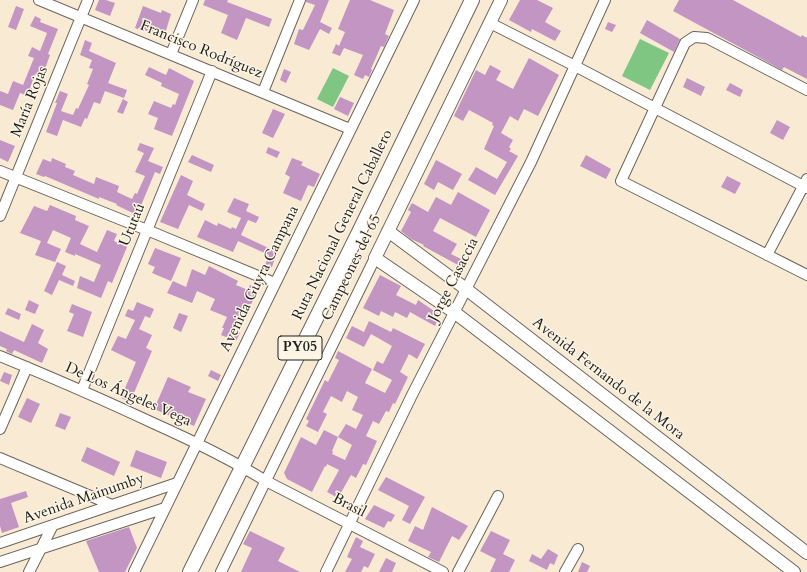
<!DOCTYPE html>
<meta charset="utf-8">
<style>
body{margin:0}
canvas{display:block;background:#f9ead4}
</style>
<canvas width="807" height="572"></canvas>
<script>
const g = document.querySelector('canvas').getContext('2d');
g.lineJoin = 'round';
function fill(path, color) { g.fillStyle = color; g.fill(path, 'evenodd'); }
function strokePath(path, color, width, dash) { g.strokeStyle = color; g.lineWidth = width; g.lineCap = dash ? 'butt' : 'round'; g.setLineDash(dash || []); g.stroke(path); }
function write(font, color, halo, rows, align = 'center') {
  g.font = font + ' Cardo,serif'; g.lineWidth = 3; g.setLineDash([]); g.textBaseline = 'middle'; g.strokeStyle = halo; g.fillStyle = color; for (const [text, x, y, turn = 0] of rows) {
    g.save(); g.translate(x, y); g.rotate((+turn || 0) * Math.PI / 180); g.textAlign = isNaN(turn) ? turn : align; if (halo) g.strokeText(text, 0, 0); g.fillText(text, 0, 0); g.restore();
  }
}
fill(new Path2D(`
 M640,39L669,53L650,90L622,76Z
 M333,68L349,76L333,107L317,99Z`), '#7ec681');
fill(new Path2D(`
 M99,0H106L115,3L110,16L95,10Z
 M205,0H228L227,2L272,19L269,27L246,18L237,40L221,33L228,15L203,5Z
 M306,0H329L320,22L332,28L329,34L320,29L309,50L294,44L299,29L303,30L315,5L306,2Z
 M350,0H370L394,10L385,34L389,36L384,47L381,46L371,69L372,70L369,77L365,75L363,79L354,75L363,55L344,48L340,56L332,53L336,44L339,46L345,32L338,29Z
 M520,0H537L553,8L545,22L561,31L555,41L532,29L531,32L509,20Z
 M679,0H733L801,37L802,35L807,38V79L784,67L782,70L673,11Z
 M16,6L24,9L16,30L8,27Z
 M143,6L161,13L162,10L171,14L164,37L144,30L143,31L135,28Z
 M35,16L41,19L40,22L58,29L48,54L50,55L45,69L47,70L44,77L35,74L30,88H32L29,96L20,93L13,110L0,105V91L8,94L13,81L23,85L34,58L28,56L32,47L40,51L47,33L30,26Z
 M647,20L680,39L674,52L640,33Z
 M608,22L616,25L612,32L605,29Z
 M85,40L92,43L89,51L116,63L108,83L127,90L124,98L105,91L100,104L94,102L87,119L85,118L81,127L63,120L57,136L46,132L57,103H55L60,91L68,94L61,111L73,115L76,108L78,109L89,85L87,84L93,69L89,68L92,60L80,55Z
 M529,58L559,75L538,116L524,109L518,121L510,116L501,133L513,140L509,147L511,149L509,151L518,156L495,195L468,180L476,167L497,179L507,162L484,149L494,126L492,125L493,123L469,110L463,121L454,116L476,70L485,75L490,65L501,71L496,80L513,89Z
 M149,67L166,75L169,68L194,81L172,136L154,129L158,118L148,114L154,101L171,108L173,104L175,105L179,94L161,86L162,83L145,75Z
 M284,69L291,72L286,83L280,80Z
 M687,78L705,87L701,96L683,87Z
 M730,83L743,90L740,97L726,90Z
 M340,97L354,103L348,116L334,109Z
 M123,99L128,102L123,114L117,112Z
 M273,109L285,114L273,138L262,133Z
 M777,120L790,127L783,140L770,133Z
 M0,140L15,146L8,162L0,158Z
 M140,143L154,148L148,161L163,167L160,174L155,172L137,215L116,205L117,204L99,197V199L45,176L44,177L36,174L43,159L51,162L52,158L66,164L65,167L75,171L73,175L94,184L96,177L119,186L117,192L132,199L135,193L137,194L145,176L135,172L144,153L137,150Z
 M268,147L280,152L277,158L266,153Z
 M192,155L214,165L211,172L188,162Z
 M586,155L611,169L606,179L580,166Z
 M292,158L303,162L301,165L320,174L314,187L308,185L301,201L283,193L290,177L285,174Z
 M436,160L462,174L453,190L438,182L434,190L424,184Z
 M181,175L193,181L187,195L205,204L202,211L189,205L178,229L160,222Z
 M727,176L741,183L735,194L721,187Z
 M458,192L490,210L476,237L440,218L433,231L457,244L451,254L461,259L458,265L423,246L424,245L411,239L401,231L411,212L408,210L412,203L428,212L436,197L451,205Z
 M234,198L249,204L246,211L259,217L256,223L248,220L241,235L277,252L272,267L265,265L269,255L238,241L233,252L197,237L205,220L217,226L218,223L231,229L232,227L236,229L241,218L227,212Z
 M50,205L76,216L75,220L89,226L80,244L97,252L107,230L117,234L114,241L127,247L112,283L108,281L101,298L77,288L80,276L94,282L101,265L75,254V256L65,252L71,238L53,230L47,243L61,249L55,262L35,255L41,241L20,233L34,206L47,211Z
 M155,248L181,258L171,281L152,273L155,267L148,264Z
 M57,262L66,266L62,275L75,281L73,286L59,280L52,295L44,291Z
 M209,266L238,281L236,285L248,290L250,285L258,289L250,307L246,305L238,324H239L236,331L240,333L236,341L221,335L224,328H222L227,317L210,310L215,299L197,291L192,303L167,293L173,281L186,287L192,269L205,275Z
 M380,275L401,286L396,295L416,305L418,300L440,315L435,326L410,312L407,318L395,312L393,317L381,311L379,316L363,308Z
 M29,300L39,305L35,314L25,310Z
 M137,302L154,309L150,318L145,316L139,329L152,335L146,348L152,351L130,402L121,398L136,362L111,350L118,336L126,339L135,320L125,316L128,309L133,311Z
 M72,304L92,312L83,337L67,331L74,314L69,312Z
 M8,308L21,314L19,320L5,314Z
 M179,313L188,316L181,332L173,328Z
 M369,321L391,332L393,328L425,344L417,359L409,354L400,372L408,377L395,404L393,403L389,412L386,411L379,424L373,421L366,436L377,441L366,465L363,464L356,478L351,475L338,498L327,492L339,470L327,464L326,467L325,466L312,492L287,479L284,473L301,437L316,445L324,430L338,437L346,424L356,429L363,415L352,410L358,397L347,391L342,402L331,396L323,412L327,414L318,432L306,426L309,421L306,419L325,380L328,382L339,360L335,358L338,351L372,369L365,383L385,393L392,380L373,370L377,361L383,364L392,346L371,334L364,347L346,338L352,326L364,332ZM338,437L352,445L345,460L332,454L333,452L332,451Z
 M32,324L44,330L38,343L48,349L42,363L14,350L12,354L6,351L7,349L0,346V331L24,342Z
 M211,370L221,375L218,381L208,376Z
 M4,372L12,375L9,385L0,381Z
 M168,377L191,387L188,392L206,399L194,426L154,409Z
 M27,398L40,404L31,423L18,417Z
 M60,413L71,417L65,430L55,426Z
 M87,447L120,462L114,476L81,461Z
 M136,450L167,462L161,478L130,466Z
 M386,477L425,497L410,524L402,520L409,506L378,490Z
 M26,491L28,497L11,503L19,527L2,533L0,526V499Z
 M374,505L395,515L391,522L388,521L384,528L365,519Z
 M432,507L468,526L459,540L452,536L439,562L428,557L431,552L408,541L415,526L423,530Z
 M129,527L137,548L125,572H99L86,541Z
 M250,531L285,548L278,561L300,572H241L252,548L243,544Z
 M491,531L510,540L503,554L515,560L509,572H490L496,559L480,551Z
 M356,537L363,541L360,547L375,554L368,568L364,566L361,572H345L352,559L347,557Z
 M548,549L558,555L554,565L550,563L547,570L529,561L532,554L541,559Z
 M386,558L396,563L392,572H379Z
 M582,562L590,566L587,572H578Z`), '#c295c3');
const minor = new Path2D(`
 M39,0L350,129
 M490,23L575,66L807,188
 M171,54L193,0
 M807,90L707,38L694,37L685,43L621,181L807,275
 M263,92L300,0
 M0,171L147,230L275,283
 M0,216L88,0
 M767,255L807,179
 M0,356C51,377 102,399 153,423C191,440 230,459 266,481L443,572
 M82,390L212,71
 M0,429L27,367
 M0,458L112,505
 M0,543L177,483
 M0,562L165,508
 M29,572L53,525
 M134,572L414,0
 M221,572L375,258
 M326,572L412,395L531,162L605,0
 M458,572L498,496
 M565,572L578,549`);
const major = new Path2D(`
 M501,0L375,258L454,312L794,572
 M388,231L466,289L807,553`);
const highway = new Path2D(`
 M190,572L360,230L472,0`);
strokePath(minor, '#69645c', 12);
strokePath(major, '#69645c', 14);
strokePath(highway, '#69645c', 16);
strokePath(minor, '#fff', 10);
strokePath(major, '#fff', 12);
strokePath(highway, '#fff', 14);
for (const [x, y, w] of [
 [300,348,44]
]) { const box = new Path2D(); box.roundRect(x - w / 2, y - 12, w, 24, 3); g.fillStyle = '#fcf5e5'; g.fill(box); strokePath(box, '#1c1c1c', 1); }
write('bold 14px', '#1c1c1c', null, [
 ["PY05",300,348]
]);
write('15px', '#1c1c1c', '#fcf5e5', [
 ["Francisco Rodríguez",201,50,22],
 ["María Rojas",30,102,-68],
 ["Ututaú",133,225,-68],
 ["Ruta Nacional General Caballero",343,225,-64],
 ["Campeones del 65",352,268,-64],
 ["Avenida Guyra Campana",260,279,-64],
 ["Jorge Casaccia",454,280,-63],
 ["Avenida Fernando de la Mora",608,379,38],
 ["De Los Ángeles Vega",128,395,24],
 ["Avenida Mainumby",84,499,-19],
 ["Brasil",349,506,27]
]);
</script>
